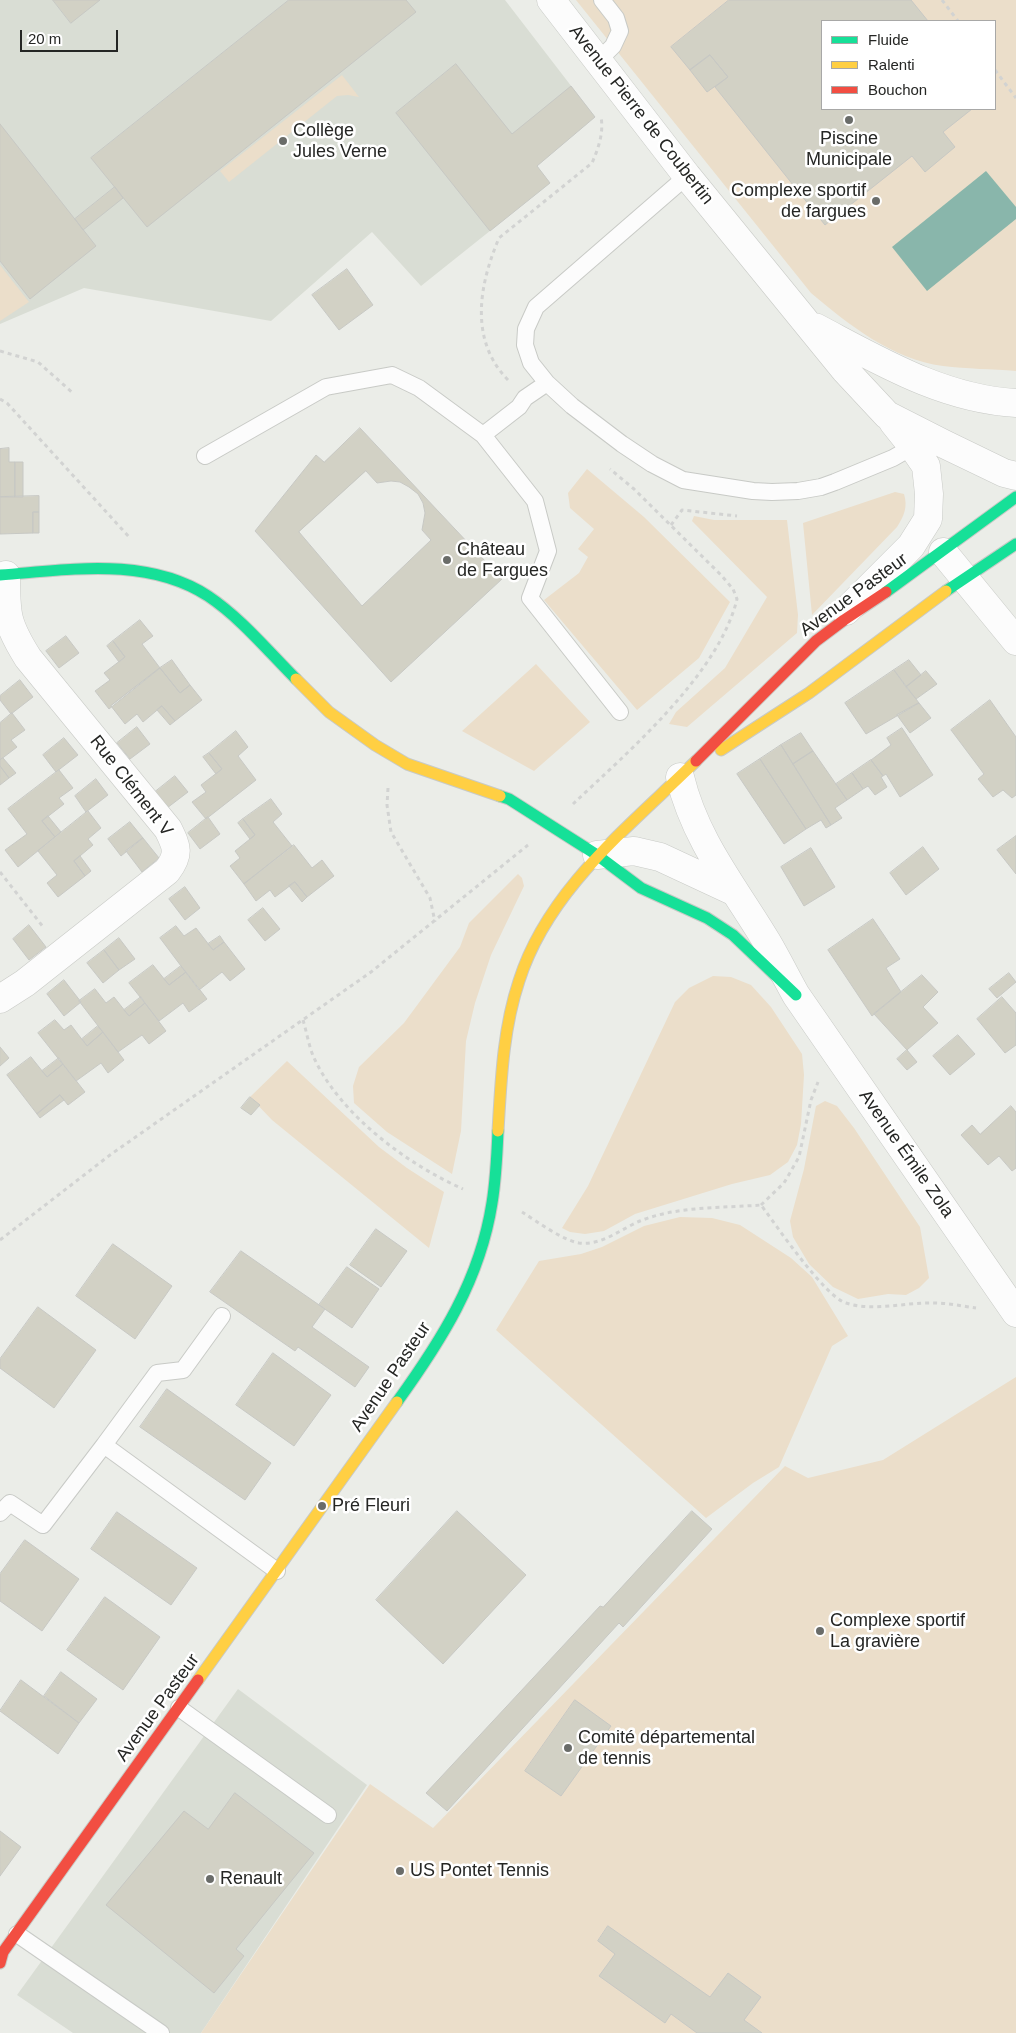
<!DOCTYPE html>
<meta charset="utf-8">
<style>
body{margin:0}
#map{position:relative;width:1016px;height:2033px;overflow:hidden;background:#ebede8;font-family:Helvetica,sans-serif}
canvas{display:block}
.legend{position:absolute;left:821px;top:20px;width:175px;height:90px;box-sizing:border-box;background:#fff;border:1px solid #a8a8a7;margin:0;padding:6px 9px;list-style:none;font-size:15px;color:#252624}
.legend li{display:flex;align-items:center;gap:10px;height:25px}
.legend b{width:25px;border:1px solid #a8a8a7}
.scale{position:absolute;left:20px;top:30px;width:98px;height:22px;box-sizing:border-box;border:2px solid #252624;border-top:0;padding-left:6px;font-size:15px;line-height:18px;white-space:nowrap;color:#252624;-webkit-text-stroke:4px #fff;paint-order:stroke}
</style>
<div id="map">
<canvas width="1016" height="2033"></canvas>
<ul class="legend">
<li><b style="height:6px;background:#16e098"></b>Fluide</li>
<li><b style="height:6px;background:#ffcf43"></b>Ralenti</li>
<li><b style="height:6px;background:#f24e42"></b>Bouchon</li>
</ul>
<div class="scale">20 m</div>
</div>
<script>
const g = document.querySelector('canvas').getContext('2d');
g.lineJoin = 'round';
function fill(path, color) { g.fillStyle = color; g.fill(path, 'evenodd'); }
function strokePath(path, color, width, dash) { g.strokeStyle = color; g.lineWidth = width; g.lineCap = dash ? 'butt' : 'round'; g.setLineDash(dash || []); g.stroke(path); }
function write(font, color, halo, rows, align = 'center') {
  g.font = font + ' Helvetica,sans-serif'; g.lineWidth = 5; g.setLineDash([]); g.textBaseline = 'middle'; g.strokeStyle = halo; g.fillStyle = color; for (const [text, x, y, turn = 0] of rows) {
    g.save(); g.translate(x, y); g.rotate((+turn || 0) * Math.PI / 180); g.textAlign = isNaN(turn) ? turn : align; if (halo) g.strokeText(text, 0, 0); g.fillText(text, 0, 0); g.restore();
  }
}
fill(new Path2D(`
 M0,0H505L595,117L537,166L550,183L421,286L372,232L271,321L84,288L0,324Z
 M238,1689L367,1785L201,2033H73L17,1995Z`), '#d9ddd4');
fill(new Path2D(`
 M576,0H1016V371C992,369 967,369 943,366C892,359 849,325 811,293ZM822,21H995V109H822Z
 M342,75L359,97L348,95L337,96L229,182L220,171Z
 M0,265L29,302L0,321Z
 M587,469L644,517L730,602L699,658L637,710L544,600L579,573L588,557L578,549L594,529L570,508L568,493Z
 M895,492L904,494C908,507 904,516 897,527L812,615L803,523Z
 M694,516L714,520H787L798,615L797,633L687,727L669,724L676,712L725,668L767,597L692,521Z
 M536,664L590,722L534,771L462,731Z
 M518,874L522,878L524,886L491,955L475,1003L466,1041L461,1131L452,1174L387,1132L354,1103L353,1086L359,1067L404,1023L460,947L469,923Z
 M713,976L731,977L751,985L771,1007L802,1054L804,1075L801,1124L797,1145L788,1162L770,1175L732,1184L635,1214L604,1231L585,1234L570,1232L562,1228L588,1186L675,1002L689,988Z
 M287,1061L379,1147L407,1168L444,1192L429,1248L272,1120L250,1097Z
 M825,1101L837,1106L854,1128L920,1227L929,1278L919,1288L906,1295L888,1294L858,1299L833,1287L809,1264L793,1237L790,1221L804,1169L816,1106Z
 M680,1217L712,1218L740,1225L791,1258L812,1277L848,1336L832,1346L779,1467L753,1483L706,1518L496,1330L539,1261L581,1254L602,1247L644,1226Z
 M1016,1377V2033H201L370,1784L433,1828L785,1466L808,1478L883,1460Z`), '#ebdeca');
fill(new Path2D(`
 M986,171L1016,207V219L927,291L892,247Z`), '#89b6ab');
const building = new Path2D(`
 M53,0H100L71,23Z
 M289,0H406L416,12L147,227L91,158Z
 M729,0H911L928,21H822V109H972L943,132L955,147L925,172L912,156L825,225L715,87L728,77L710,55L690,70L671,47Z
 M710,55L728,77L707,92L690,70Z
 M456,64L512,134L571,86L595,117L537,166L550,183L490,231L396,113Z
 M0,124L96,246L30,299L0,261Z
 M115,187L123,198L83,230L75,219Z
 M347,269L373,305L339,330L312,295Z
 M360,428L502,579L391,682L255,531L316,455L324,462ZM366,471L377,483L391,481L400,482L409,487L418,494L423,503L425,513L422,530L431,540L362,606L299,532Z
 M9,448V462H15V497H0V449Z
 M15,462H23V497H15Z
 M39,496V512H33V533L0,534V497Z
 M33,512H39V533H33Z
 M140,620L153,636L142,644L160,668L109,709L95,691L110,680L104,673L125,657L113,641Z
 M66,636L79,653L59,668L46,651Z
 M113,641L125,657L119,662L107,646Z
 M172,660L190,685L180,693L160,668Z
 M909,660L921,675L906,687L894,670Z
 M160,668L180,693L190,685L202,700L175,721L162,706L143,722L137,714L125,724L111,706Z
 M894,670L919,703L866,734L845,703Z
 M926,671L937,684L916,699L906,687Z
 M20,680L33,697L11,714L0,700V696Z
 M990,700L1016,737V795L1012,798L1003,790L993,797L978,779L984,774L951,730Z
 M919,703L931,718L910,733L897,715Z
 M162,706L175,721L170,725L157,710Z
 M12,713L25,730L11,740L17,747L0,760V723Z
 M137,727L150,744L130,759L117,743Z
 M902,728L933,775L900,797L886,774L883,776L871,760L891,745L887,738Z
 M236,731L248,747L238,756L256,780L206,819L192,802L206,792L201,785L222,769L209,753Z
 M801,733L813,751L793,764L781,745Z
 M64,738L78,755L56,772L43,755Z
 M781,745L831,825L826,828L821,820L806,829L760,759Z
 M813,751L847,800L835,808L842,818L831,825L793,764Z
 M209,753L222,769L216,774L203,757Z
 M3,758L16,773L9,778L0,766V760Z
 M760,759L806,829L784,844L737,774Z
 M871,760L883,776L881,777L887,787L875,795L868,786L863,789L852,773Z
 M0,766L9,778L0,785Z
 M59,770L73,788L59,798L64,804L42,821L55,837L18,867L5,850L27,834L8,809Z
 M852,773L863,789L847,800L836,784Z
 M175,776L188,792L167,808L155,792Z
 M96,779L108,795L86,812L75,796Z
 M271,799L282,814L273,822L292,846L244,884L230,866L240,858L235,851L255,835L243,819Z
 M88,811L101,828L88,839L93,845L74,861L85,876L58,897L47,883L57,875L38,851Z
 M48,816L61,832L55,837L42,821Z
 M208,817L220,834L200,849L188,833Z
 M243,819L255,835L250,839L238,823Z
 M130,822L143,838L121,856L108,839Z
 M1016,836V874L997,850Z
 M143,838L159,858L142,872L126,851Z
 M294,845L312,868L322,860L334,876L307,897L295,882L275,897L270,890L256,901L244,884Z
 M923,847L939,869L906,895L890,873Z
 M811,848L835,887L804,906L781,867Z
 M80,856L91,871L85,876L74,861Z
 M295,882L307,897L302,902L289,886Z
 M185,887L200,908L185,920L169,899Z
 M263,908L280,929L265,941L248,920Z
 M873,919L900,959L886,968L901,992L872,1016L828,950Z
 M29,925L46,947L29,960L13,939Z
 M176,926L184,936L196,928L213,950L224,942L245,969L230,981L222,972L199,990L160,938Z
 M220,936L224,942L213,950L208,944Z
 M119,938L135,959L119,970L104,950Z
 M104,950L119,970L103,983L87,963Z
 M153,965L169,985L186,972L207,999L189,1012L183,1003L159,1021L129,983Z
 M181,966L186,972L169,985L164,979Z
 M1009,973L1016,982L997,998L989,989Z
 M922,975L938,992L923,1007L938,1023L907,1050L874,1014Z
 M64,980L81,1002L64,1016L47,994Z
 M95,989L106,1003L114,997L129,1016L145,1003L166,1031L149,1044L142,1035L118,1052L79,1001Z
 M141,997L145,1003L129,1016L124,1010Z
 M1002,997L1016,1013V1045L1005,1053L977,1019Z
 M55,1020L64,1030L71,1025L87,1046L103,1032L124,1060L108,1073L101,1063L76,1081L38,1033Z
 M98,1026L103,1032L87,1046L82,1039Z
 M958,1035L975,1054L950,1075L933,1056Z
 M0,1047L9,1058L0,1066Z
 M907,1050L917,1062L907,1070L897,1059Z
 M31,1057L47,1077L63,1064L85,1092L68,1105L60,1095L37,1114L7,1075Z
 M59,1058L63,1064L47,1077L42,1071Z
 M60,1095L64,1100L40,1118L37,1114Z
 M250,1097L260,1105L251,1115L241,1108Z
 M1011,1106L1016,1112V1168L1012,1171L999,1156L988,1165L961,1135L972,1125L980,1134Z
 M376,1229L407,1251L381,1287L350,1265Z
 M113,1244L172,1286L135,1339L76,1296Z
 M241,1251L325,1309L312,1327L369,1367L355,1387L298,1347L295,1351L210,1292Z
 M347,1267L379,1289L352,1328L319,1305Z
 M38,1307L96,1350L54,1408L0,1368V1359Z
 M273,1353L331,1395L294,1446L236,1405Z
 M167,1389L271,1463L245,1500L140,1427Z
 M457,1511L526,1575L443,1664L376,1600Z
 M692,1511L712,1529L623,1627L619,1623L447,1811L426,1793L600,1606L603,1607Z
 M117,1512L197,1568L171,1605L91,1549Z
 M25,1540L79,1579L42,1631L0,1601V1574Z
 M105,1597L160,1637L123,1690L67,1650Z
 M61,1672L97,1699L79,1723L44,1696Z
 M21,1680L79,1723L58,1754L0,1711Z
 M575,1700L611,1726L561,1796L525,1771Z
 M235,1793L314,1853L236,1949L244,1956L214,1993L106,1905L184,1811L208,1829Z
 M0,1831L21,1847L0,1876Z
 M608,1926L710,1997L728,1973L761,1997L744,2020L762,2033H697L671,2014L665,2023L599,1976L615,1954L598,1941Z`);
fill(building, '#d2d1c5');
strokePath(building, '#c7c8c4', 1);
const lane = new Path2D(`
 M598,61L613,46L620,31L616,18L602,0
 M687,176L536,307L526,329L525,345L531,363L547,383L572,406L622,444L652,464L683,480L753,491L772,492L798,491L821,487L835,482L893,458L919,443
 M483,435L519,407L525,398L547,383
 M205,456L326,387L392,375L419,388L483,435L535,501L548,551L530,598L620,712
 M104,1445L157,1373L183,1370L222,1316
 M0,1513L10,1503L43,1525L104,1445L277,1571
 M179,1708L328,1815
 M17,1934L161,2033`);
const street = new Path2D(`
 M551,0L687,176L845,370L887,415L944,444L1004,473L1016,476
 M815,327C878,360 942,399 1016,403
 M943,552L1016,641
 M846,611L911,546L928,519L929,494L926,466L913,447L893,422
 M680,777C695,840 734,887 767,942C777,959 786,977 796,995L1016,1313
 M597,855L634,851L660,857L733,891
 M0,999L25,983L167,871C180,854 177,847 168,829L28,658C6,623 6,614 6,575`);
const fast = new Path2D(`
 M0,575C69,570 146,556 208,596C241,618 268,651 296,679
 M946,591L1016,544
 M886,592L1016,497
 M500,796L509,799L597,855L641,888L707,918L733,935L796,995
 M397,1402C441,1341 480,1280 492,1203C496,1179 497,1155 498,1131`);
const slow = new Path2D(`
 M296,679L329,712L375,745L407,764L500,796
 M721,750L809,693L946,591
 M498,1131C501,1080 503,1029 519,981C548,889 630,826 696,761
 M198,1680L397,1402`);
const jam = new Path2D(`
 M696,761L816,641L844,620L886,592
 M0,1963L3,1952L198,1680`);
strokePath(lane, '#c8cac6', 18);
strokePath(street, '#c8cac6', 29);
strokePath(fast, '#c8cac6', 13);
strokePath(slow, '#c8cac6', 13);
strokePath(jam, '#c8cac6', 13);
strokePath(new Path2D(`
 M942,0L958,21
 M995,70L1016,98
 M0,351L38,362L74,394
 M508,380C469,340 479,285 499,238L592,163C598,149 604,133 601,117
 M0,399L7,403L130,538
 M671,525L682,510L737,516
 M388,788L387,805L391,832L430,898L435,922
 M573,804C628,752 719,674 737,599L733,589L721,575L634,489L610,469
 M0,872L44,928
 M303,1020C307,1033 309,1048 315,1060C342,1116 407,1164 463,1189
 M761,1205L784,1183L799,1157L811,1100L818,1082
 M522,1212C538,1222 562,1240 579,1243C601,1246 621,1229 640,1221C677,1206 722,1208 761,1205C776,1225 825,1297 846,1303C874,1312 905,1302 934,1303C948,1303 962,1306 976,1308
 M0,1240L110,1155L371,972L528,845`), '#d2d3d2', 3, [4, 4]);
strokePath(lane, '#fcfcfc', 16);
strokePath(street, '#fcfcfc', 28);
strokePath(fast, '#16e098', 11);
strokePath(slow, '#ffcf43', 11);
strokePath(jam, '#f24e42', 11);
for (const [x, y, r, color] of [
 [849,120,5,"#6a6c69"],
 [283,141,5,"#6a6c69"],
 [876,201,5,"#6a6c69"],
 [447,560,5,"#6a6c69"],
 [322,1506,5,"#6a6c69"],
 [820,1631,5,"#6a6c69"],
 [568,1748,5,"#6a6c69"],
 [400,1871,5,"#6a6c69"],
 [210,1879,5,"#6a6c69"]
]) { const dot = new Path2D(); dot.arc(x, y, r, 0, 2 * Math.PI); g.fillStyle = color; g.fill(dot); strokePath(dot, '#fff', 2); }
write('18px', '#252624', '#fff', [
 ["Avenue Pierre de Coubertin",641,115,52],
 ["Avenue Pasteur",854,595,-36],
 ["Rue Clément V",131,786,52],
 ["Avenue Émile Zola",906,1154,55],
 ["Avenue Pasteur",391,1377,-56],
 ["Avenue Pasteur",158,1708,-54]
]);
write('18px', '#252624', '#fff', [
 ["Collège",293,131],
 ["Jules Verne",293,152],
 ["Piscine",849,139,"center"],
 ["Municipale",849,160,"center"],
 ["Complexe sportif",866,191,"right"],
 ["de fargues",866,212,"right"],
 ["Château",457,550],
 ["de Fargues",457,571],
 ["Pré Fleuri",332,1506],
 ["Complexe sportif",830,1621],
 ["La gravière",830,1642],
 ["Comité départemental",578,1738],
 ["de tennis",578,1759],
 ["US Pontet Tennis",410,1871],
 ["Renault",220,1879]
], 'left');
</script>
